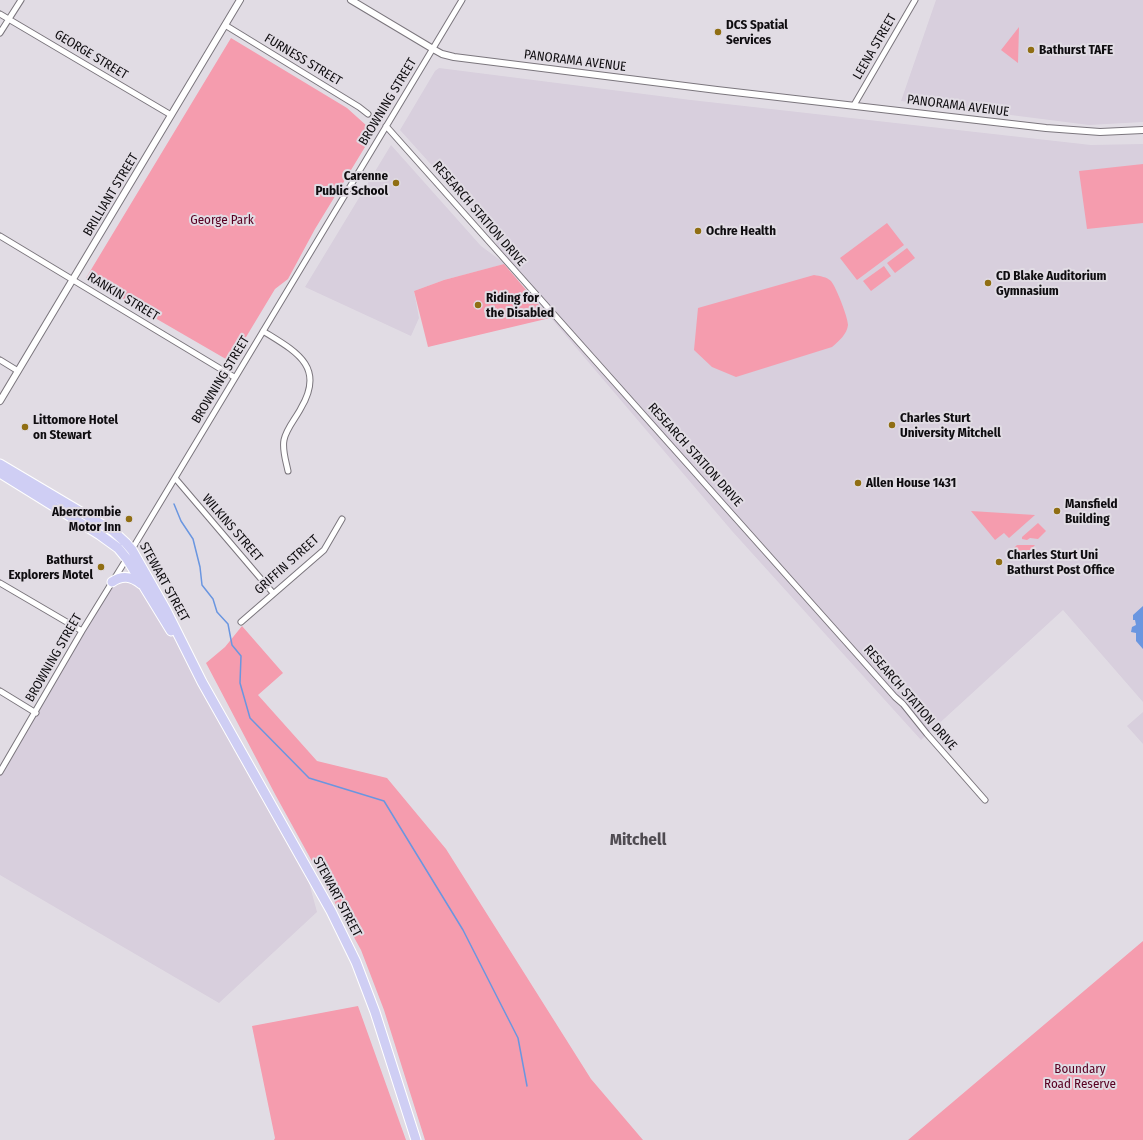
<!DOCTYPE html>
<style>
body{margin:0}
canvas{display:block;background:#e1dce4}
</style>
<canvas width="1143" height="1140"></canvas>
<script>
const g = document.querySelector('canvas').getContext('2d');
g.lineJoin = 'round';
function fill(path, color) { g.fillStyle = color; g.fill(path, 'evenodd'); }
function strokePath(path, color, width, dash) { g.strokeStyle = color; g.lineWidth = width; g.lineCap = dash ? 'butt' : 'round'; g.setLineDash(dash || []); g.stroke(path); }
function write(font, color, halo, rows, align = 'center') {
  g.font = font + ' "Fira Sans Condensed",sans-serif'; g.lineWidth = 4; g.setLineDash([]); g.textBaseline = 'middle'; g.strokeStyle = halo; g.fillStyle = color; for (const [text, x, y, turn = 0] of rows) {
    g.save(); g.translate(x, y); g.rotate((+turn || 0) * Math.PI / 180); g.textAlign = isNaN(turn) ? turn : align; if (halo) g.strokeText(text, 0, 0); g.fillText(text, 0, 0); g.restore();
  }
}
fill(new Path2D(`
 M936,0H1143V122L1089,125L901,101Z
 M439,68L691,100L1091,145L1143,144V702L1063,610L921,740L732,531L505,264L444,280L414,291L419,318L411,336L305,287L391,145L481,246L504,263L491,231L400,130L435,71Z
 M135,579L159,614L202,682L304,864L317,912L219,1003L0,875V772L112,582Z
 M1143,712V744L1127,726Z`), '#d8cfdd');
fill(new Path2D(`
 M1019,27L1018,63L1001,50Z
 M231,38L347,108L367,126L376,129L315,229L288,279L275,289L231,362L86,278Z
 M1143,164V223L1087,229L1079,171Z
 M887,223L904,245L857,280L840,258Z
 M907,248L915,258L895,273L887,263Z
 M504,264L550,318L428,347L414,291L444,280Z
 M884,266L891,276L871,291L863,281Z
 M814,275C820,276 827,277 831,281C836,287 848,317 848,325C847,334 839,341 832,347L736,377L712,367L694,350L698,308Z
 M971,511L1035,515L1009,538L1004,533L995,540Z
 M1038,523L1046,531L1038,539L1030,538L1027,540L1022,539V537Z
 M1017,545H1035L1027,553L1012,552L1013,549Z
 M242,626L283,673L258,695L317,761L387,778L446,849L591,1079L643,1140H425L384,1010L361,950L276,796L206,663L225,647Z
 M1143,941V1140H908Z
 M358,1006L406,1140H274L275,1138L252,1026Z`), '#f59cae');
fill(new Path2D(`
 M1143,606V649L1136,641V633L1131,632L1132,627L1136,625L1135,620H1133V615Z`), '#6a96e0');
strokePath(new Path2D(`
 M174,504L181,521L193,539L200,567L202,585L213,599L217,612L228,624L232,645L241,656L240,683L250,718L309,778L384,801L463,930L518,1038L527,1086`), '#6a96e0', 1.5);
const minor = new Path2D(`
 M0,14L171,115
 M225,25L359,107L368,114
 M0,33L21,0
 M854,105L915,0
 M386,126L895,697L903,704L927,734L985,800
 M0,236L234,377
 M263,331C295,351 326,366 301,408C296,418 286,429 284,440C282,450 286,461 288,471
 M0,360L18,371
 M175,478L273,593
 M131,551C240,367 352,184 462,0
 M0,583L82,631
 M241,622L324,550L342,519
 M0,691L36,713
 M0,772L82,631L127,558`);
const tertiary = new Path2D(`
 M351,0L433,49L442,54L454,57L717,90L1046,128L1100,132L1143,130
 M0,401L240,0`);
const trunk = new Path2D(`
 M0,464L113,531L126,543L132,550L166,610L202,682L331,911L356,962L375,1012L416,1140
 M0,473L100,535L118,548L127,559L171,631
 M112,582C122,575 131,576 141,584`);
strokePath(minor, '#7b767d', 7);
strokePath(tertiary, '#7b767d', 8);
strokePath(trunk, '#fff', 11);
strokePath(minor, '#fff', 5);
strokePath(tertiary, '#fff', 6);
strokePath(trunk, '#cfcef4', 9);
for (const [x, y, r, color] of [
 [718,32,4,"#906e13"],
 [1031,50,4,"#906e13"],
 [396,183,4,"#906e13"],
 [698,231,4,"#906e13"],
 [988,283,4,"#906e13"],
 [478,305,4,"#906e13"],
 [892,425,4,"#906e13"],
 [25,427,4,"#906e13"],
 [858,483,4,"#906e13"],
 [1057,511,4,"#906e13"],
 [129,519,4,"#906e13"],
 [999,562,4,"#906e13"],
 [101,567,4,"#906e13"]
]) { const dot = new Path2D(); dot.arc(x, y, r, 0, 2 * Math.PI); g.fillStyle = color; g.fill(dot); strokePath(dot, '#e1dce4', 1.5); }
write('bold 13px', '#0f0d10', '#e1dce4', [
 ["DCS Spatial",726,25],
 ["Services",726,40],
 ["Bathurst TAFE",1039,50],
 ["Carenne",388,176,"right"],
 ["Public School",388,191,"right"],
 ["Ochre Health",706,231],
 ["CD Blake Auditorium",996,276],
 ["Gymnasium",996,291],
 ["Riding for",486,298],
 ["the Disabled",486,313],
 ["Charles Sturt",900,418],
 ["University Mitchell",900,433],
 ["Littomore Hotel",33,420],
 ["on Stewart",33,435],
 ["Allen House 1431",866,483],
 ["Mansfield",1065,504],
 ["Building",1065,519],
 ["Abercrombie",121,512,"right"],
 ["Motor Inn",121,527,"right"],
 ["Charles Sturt Uni",1007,555],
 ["Bathurst Post Office",1007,570],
 ["Bathurst",93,560,"right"],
 ["Explorers Motel",93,575,"right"]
], 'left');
write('13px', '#0f0d10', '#e1dce4', [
 ["LEENA STREET",875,47,-60],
 ["GEORGE STREET",91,55,31],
 ["FURNESS STREET",303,60,31],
 ["PANORAMA AVENUE",575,61,7],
 ["BROWNING STREET",388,102,-59],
 ["PANORAMA AVENUE",958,106,7],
 ["BRILLIANT STREET",111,195,-59],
 ["RESEARCH STATION DRIVE",479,214,49],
 ["RANKIN STREET",123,297,31],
 ["BROWNING STREET",221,380,-59],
 ["RESEARCH STATION DRIVE",695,455,48],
 ["WILKINS STREET",232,528,49],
 ["GRIFFIN STREET",287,565,-42],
 ["STEWART STREET",164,582,61],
 ["BROWNING STREET",54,658,-60],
 ["RESEARCH STATION DRIVE",910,698,49],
 ["STEWART STREET",337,897,62]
]);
write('13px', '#580022', '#e1dce4', [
 ["George Park",222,220],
 ["Boundary",1080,1069],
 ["Road Reserve",1080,1084]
]);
write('bold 17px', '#4f4b51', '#e1dce4', [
 ["Mitchell",638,840]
]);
</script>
